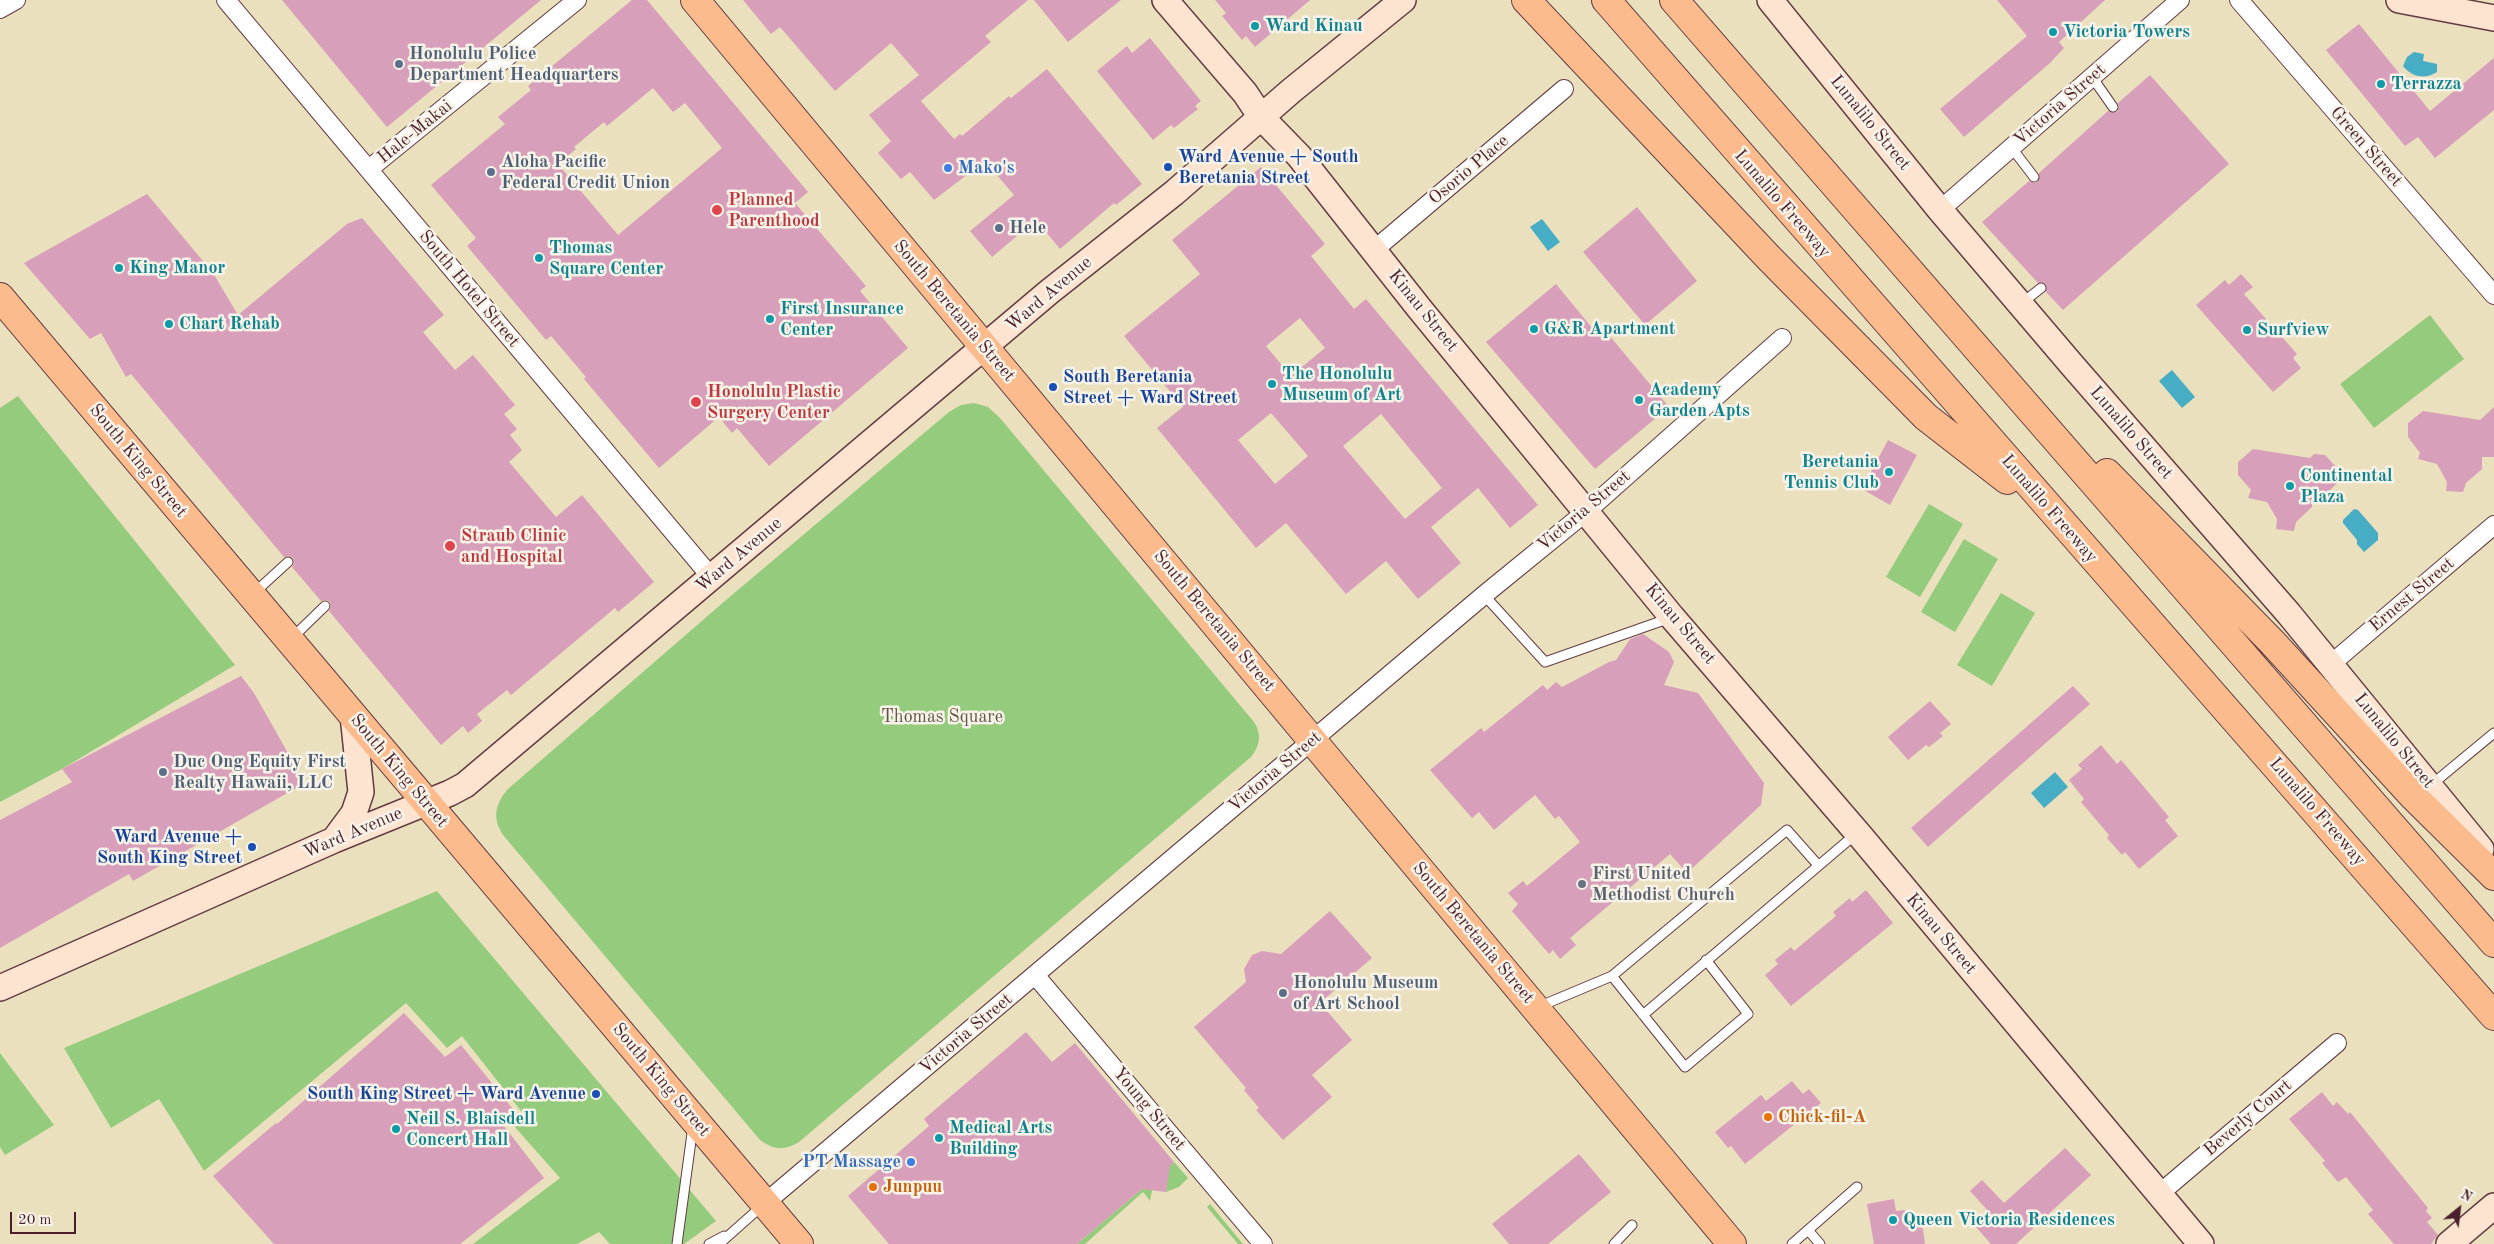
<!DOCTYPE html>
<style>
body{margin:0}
#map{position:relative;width:2494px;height:1244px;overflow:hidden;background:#ebe0be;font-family:"Old Standard TT",serif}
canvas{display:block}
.north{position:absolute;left:2434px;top:1184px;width:50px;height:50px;-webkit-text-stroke:4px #f7f3e8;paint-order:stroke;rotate:29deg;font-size:14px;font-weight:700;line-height:20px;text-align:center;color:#4a1f2b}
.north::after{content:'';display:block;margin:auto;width:18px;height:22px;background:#4a1f2b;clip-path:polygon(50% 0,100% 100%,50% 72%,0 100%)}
.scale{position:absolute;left:10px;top:1212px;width:66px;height:22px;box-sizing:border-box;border:2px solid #4a1f2b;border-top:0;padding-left:6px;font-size:15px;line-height:18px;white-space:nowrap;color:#4a1f2b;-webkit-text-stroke:4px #f7f3e8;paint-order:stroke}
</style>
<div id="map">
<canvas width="2494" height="1244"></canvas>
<div class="north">N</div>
<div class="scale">20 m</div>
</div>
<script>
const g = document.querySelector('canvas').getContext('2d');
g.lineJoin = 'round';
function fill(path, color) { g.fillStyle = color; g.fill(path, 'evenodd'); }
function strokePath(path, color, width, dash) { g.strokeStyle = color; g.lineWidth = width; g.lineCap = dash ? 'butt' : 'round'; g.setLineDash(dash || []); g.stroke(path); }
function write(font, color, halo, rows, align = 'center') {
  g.font = font + ' "Old Standard TT",serif'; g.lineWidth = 5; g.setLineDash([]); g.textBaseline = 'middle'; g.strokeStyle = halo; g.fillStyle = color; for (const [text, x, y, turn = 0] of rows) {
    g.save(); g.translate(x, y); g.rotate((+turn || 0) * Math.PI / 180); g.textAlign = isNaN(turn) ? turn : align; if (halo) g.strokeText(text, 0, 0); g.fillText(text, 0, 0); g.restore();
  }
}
fill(new Path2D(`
 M2430,315L2464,359L2374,428L2340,384Z
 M18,396L235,665L62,769L0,802V408Z
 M974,403L988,407L1000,418L1254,722C1262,734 1260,746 1251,757L799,1142C784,1151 774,1150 760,1140L503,835C492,818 495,804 508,789L726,600L949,412L961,405Z
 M1929,504L1963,524L1920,597L1886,577Z
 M1964,539L1998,559L1955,632L1921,612Z
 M2001,593L2035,613L1992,686L1957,665Z
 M437,891L716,1221L684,1244H610L599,1232L577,1244H473L560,1178L514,1126L525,1116L462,1036L447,1048L406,1003L204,1171L159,1099L111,1128L64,1048Z
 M0,1053L54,1125L5,1155L0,1147Z
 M1174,1162L1188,1178L1179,1187L1166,1192L1167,1182L1154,1180L1150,1201L1143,1192L1085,1244H1077Z
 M1210,1204L1243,1244H1238L1207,1207Z`), '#95cb7d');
fill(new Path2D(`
 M2414,52L2424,54L2423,61L2437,64V72C2424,80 2412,77 2403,66L2407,57Z
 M1542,219L1560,242L1548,251L1530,227Z
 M2172,370L2195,397L2182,408L2159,381Z
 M2354,509L2358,510L2378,533V540L2364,552L2357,544V540L2343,523V520Z
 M2055,772L2068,787L2044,808L2031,793Z`), '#46adc5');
fill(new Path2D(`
 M282,0H541L387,127Z
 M632,0H647L808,192L795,203L866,286L860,291L908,348L769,466L737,428L732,433L719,417L659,468L584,379L586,377L551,336L546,340L467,246L476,238L431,185L505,124L498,117L531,90L528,86ZM653,88L673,112L685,103L722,148L618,235L558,164L576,149L574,147L604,122L607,126Z
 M743,0H1028L985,36L991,42L921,101L954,139L960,134L962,136L1009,96L1011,98L1047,69L1142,184L1116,205L1114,203L1060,249L1036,220L992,257L970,231L1014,195L985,161L934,200L910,172L901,179L878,153L891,141L869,115L919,75L891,43L835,91L780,27L771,34Z
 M1034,0H1121L1068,42Z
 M1215,0H1310L1255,47L1246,36L1242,40L1222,16L1226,13Z
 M1997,0H2105L2059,42L2064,48L2050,63L1964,137L1940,109L2027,36Z
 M2359,24L2430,111L2494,58V110L2435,158L2418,137L2405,146L2326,50Z
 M1150,38L1201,101L1195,106L1198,109L1174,128L1171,125L1153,140L1097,71L1127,46L1132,53Z
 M2150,75L2229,164L2063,310L2046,292V284L2038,283L1982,222L2029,181L2034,183L2038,182L2039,173L2108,111L2117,112L2119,107L2118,103Z
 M1261,167L1325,244L1311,256L1354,309L1366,299L1538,505L1510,528L1478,488L1431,527L1461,563L1418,599L1386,561L1346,594L1286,523L1256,548L1157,428L1183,407L1124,336L1200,274L1172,240ZM1300,318L1325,348L1291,376L1266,346ZM1271,413L1308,456L1275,484L1238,440ZM1381,414L1442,488L1405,519L1343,446Z
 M147,194L213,273L238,315L347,224L362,218L444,315L423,332L455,370L473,355L515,405L504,414L517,429L510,435L522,450L509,462L556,517L582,495L654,582L618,612L615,608L511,695L507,690L477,714L482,721L468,733L463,726L441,745L329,611L331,607L330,602L326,600L321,601L292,567L294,563L293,558L289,556L284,557L131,374L126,377L101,333L90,339L24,263Z
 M1637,207L1697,281L1645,325L1583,252Z
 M2241,274L2253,287L2244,294L2297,354L2293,358L2301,368L2273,392L2196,305L2225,280L2229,285Z
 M1556,284L1593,329L1599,323L1669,407L1595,469L1486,342Z
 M2494,407V457H2482V469L2466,483L2463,492L2446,491L2447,482L2437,464L2418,459L2420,453L2408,437V423L2423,411L2480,420Z
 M1888,440L1917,455L1890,505L1862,489Z
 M2253,449L2310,458L2314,454L2325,455L2339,470V481L2325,495H2312V507L2296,522L2294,531L2276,529L2277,519L2267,502L2248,498L2251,490L2238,475V462Z
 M1643,634L1669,652L1674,662L1664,685L1698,693L1764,783L1761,805L1687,873L1670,854L1570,938L1576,945L1560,959L1553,950L1549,954L1512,911L1518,904L1508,893L1523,881L1527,886L1580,842L1559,816L1555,819L1535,795L1494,830L1479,812L1472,818L1430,770L1481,728L1484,732L1543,685L1547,690L1556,682L1562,687L1609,662L1616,660L1630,639Z
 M241,676L254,693L305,783L133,881L129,874L0,948V820L72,782L62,769Z
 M2073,686L2090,704L1928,847L1911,828Z
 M1930,701L1951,724L1940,733L1943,736L1929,747L1926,745L1908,760L1888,737Z
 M2101,745L2117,764L2121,760L2139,781L2169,817L2165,820L2178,836L2139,869L2125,852L2122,855L2107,838L2109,835L2081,802L2084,799L2069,780L2082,769L2078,765Z
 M1866,890L1893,923L1791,1006L1765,975L1778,964L1775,960L1791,947L1794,951L1836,916L1833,912L1850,898L1852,902Z
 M1330,911L1372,958L1320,1003L1352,1040L1312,1075L1332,1097L1283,1140L1256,1110L1259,1108L1244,1090L1246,1088L1194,1027L1246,982L1244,969L1252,955L1262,951L1281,954Z
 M404,1013L445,1057L461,1045L517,1114L504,1126L544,1178L460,1244H274L213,1176L276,1123L277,1124Z
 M1026,1032L1052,1062L1075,1043L1174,1162L1170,1166L1166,1192L1142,1189L1077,1244H889L848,1196L929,1126L924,1119Z
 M1792,1081L1803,1094L1809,1089L1821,1103L1745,1164L1731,1146L1728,1148L1715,1132L1761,1095L1766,1101Z
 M2322,1092L2333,1106L2337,1102L2348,1114L2350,1112L2428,1208L2426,1211L2432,1218L2427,1222L2438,1235L2431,1244H2394L2368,1214L2373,1210L2346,1177L2338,1182L2322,1163L2325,1161L2289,1119Z
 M2065,1148L2091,1175L2016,1244H1991L1975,1226L1990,1213L1970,1191L1982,1180L2004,1203Z
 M1579,1154L1611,1192L1548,1244H1509L1492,1224Z
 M1894,1199L1896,1211L1905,1210L1906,1217L1915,1216L1916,1224L1922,1223L1925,1244H1874L1867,1204Z`), '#d79fb9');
const lane = new Path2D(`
 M2092,77L2113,107
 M2011,147L2034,177
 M2022,303L2041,288
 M253,594L288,562
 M1484,595L1545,662L1670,618
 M292,638L325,606
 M2430,786L2494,733
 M1612,976L1685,1067L1748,1014L1706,960
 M1538,1007L1612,976L1787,830L1818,865
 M1643,1015L1857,833
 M1808,1230L1857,1187
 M677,1244L693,1126
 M709,1244L724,1236
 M719,1244L763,1205
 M1614,1244L1632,1225
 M1792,1244L1808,1230L1820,1244`);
const street = new Path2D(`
 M226,0L712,578
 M2239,0L2494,295
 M0,9L16,0
 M369,169L577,0
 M1940,210L2180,0
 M1374,250L1564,89
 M2331,664L2494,525
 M1035,975L1263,1244
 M2159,1194L2337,1043
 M765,1203L1484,595L1587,511L1782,338`);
const secondary = new Path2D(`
 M1165,0L1245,93L1261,117L1299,156L1419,308L1672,617L1862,838L2201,1244
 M1770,0L1940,210L2072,365L2289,614L2481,849
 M2399,0L2494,18
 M334,840L354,813L361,792L353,715
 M0,988L334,840L450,793L465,785L1049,292L1174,193L1291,91L1403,0
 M2449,1244L2494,1206`);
const primary = new Path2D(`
 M695,0L1732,1244
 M0,297L799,1244`);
const highway = new Path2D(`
 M1526,0L1769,258L1926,417L2007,480
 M1606,0L2494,1016
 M1674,0L2494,943
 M2107,473L2272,642L2413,796L2494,876`);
strokePath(lane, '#623c41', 11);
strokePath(street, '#623c41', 20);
strokePath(secondary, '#623c41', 28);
strokePath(primary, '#623c41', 30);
strokePath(highway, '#623c41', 30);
strokePath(lane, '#fff', 9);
strokePath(street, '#fff', 18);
strokePath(secondary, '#fde4d1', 25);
strokePath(primary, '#fbbb8d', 28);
strokePath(highway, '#fbbb8d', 28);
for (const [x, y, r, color] of [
 [1255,26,5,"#0f9aa8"],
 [2053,32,5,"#0f9aa8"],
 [399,64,5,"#5c6f8a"],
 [2381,84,5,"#0f9aa8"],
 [1168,167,5,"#1a4fb4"],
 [948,168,5,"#3f7fe0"],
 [491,172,5,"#5c6f8a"],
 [717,210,6,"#e0444e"],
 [999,228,5,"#5c6f8a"],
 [539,258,5,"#0f9aa8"],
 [119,268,5,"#0f9aa8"],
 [770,319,5,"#0f9aa8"],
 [169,324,5,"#0f9aa8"],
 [1534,329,5,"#0f9aa8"],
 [2247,330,5,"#0f9aa8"],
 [1272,384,5,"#0f9aa8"],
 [1053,387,5,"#1a4fb4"],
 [1639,400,5,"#0f9aa8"],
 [696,402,6,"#e0444e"],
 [1889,472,5,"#0f9aa8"],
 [2290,486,5,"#0f9aa8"],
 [450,546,6,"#e0444e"],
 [163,772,5,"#5c6f8a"],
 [252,847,5,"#1a4fb4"],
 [1582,884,5,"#6b7280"],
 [1283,993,5,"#5c6f8a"],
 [596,1094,5,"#1a4fb4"],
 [1768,1117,5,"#e8710a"],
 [396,1129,5,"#0f9aa8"],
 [939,1138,5,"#0f9aa8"],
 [911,1162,5,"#3f7fe0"],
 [873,1187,5,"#e8710a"],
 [1893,1220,5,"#0f9aa8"]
]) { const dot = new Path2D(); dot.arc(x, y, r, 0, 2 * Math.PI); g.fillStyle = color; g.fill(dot); strokePath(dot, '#f7f3e8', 2); }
write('bold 18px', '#0d838f', '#f7f3e8', [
 ["Ward Kinau",1265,26],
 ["Victoria Towers",2063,32],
 ["Terrazza",2391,84],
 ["Thomas",549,248],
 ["Square Center",549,269],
 ["King Manor",129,268],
 ["First Insurance",780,309],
 ["Center",780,330],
 ["Chart Rehab",179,324],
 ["G&R Apartment",1544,329],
 ["Surfview",2257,330],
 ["The Honolulu",1282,374],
 ["Museum of Art",1282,395],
 ["Academy",1649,390],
 ["Garden Apts",1649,411],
 ["Beretania",1879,462,"right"],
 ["Tennis Club",1879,483,"right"],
 ["Continental",2300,476],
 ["Plaza",2300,497],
 ["Neil S. Blaisdell",406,1119],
 ["Concert Hall",406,1140],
 ["Medical Arts",949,1128],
 ["Building",949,1149],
 ["Queen Victoria Residences",1903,1220]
], 'left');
write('bold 18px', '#4e5e75', '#f7f3e8', [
 ["Honolulu Police",409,54],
 ["Department Headquarters",409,75],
 ["Aloha Pacific",501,162],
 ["Federal Credit Union",501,183],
 ["Hele",1009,228],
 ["Duc Ong Equity First",173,762],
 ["Realty Hawaii, LLC",173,783],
 ["Honolulu Museum",1293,983],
 ["of Art School",1293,1004]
], 'left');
write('18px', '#4a1f2b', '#f7f3e8', [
 ["Victoria Street",2060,105,-41],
 ["Lunalilo Street",1870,123,51],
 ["Hale-Makai",415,132,-39],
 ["Green Street",2366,147,49],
 ["Osorio Place",1469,170,-40],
 ["Lunalilo Freeway",1782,204,49],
 ["South Hotel Street",469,289,50],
 ["Ward Avenue",1049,294,-40],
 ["South Beretania Street",954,311,50],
 ["Kinau Street",1423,311,51],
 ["Lunalilo Street",2131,433,49],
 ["South King Street",138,461,50],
 ["Lunalilo Freeway",2049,509,49],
 ["Victoria Street",1584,511,-40],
 ["Ward Avenue",739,555,-40],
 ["Ernest Street",2412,595,-40],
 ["South Beretania Street",1214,621,50],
 ["Kinau Street",1680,624,50],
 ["Lunalilo Street",2394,741,51],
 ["South King Street",399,771,50],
 ["Victoria Street",1275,772,-40],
 ["Lunalilo Freeway",2317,812,49],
 ["Ward Avenue",353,833,-23],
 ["South Beretania Street",1473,933,50],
 ["Kinau Street",1941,934,50],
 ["Victoria Street",966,1034,-40],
 ["South King Street",661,1080,50],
 ["Young Street",1149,1109,50],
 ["Beverly Court",2248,1118,-40]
]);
write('bold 18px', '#164399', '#f7f3e8', [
 ["Ward Avenue + South",1178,157],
 ["Beretania Street",1178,178],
 ["South Beretania",1063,377],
 ["Street + Ward Street",1063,398],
 ["Ward Avenue +",242,837,"right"],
 ["South King Street",242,858,"right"],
 ["South King Street + Ward Avenue",586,1094,"right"]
], 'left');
write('bold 18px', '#366cbe', '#f7f3e8', [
 ["Mako's",958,168],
 ["PT Massage",901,1162,"right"]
], 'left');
write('bold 18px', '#be3a42', '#f7f3e8', [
 ["Planned",728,200],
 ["Parenthood",728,221],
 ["Honolulu Plastic",707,392],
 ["Surgery Center",707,413],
 ["Straub Clinic",461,536],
 ["and Hospital",461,557]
], 'left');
write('18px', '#605344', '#f7f3e8', [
 ["Thomas Square",942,717]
]);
write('bold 18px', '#5b616d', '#f7f3e8', [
 ["First United",1592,874],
 ["Methodist Church",1592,895]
], 'left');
write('bold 18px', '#c56008', '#f7f3e8', [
 ["Chick-fil-A",1778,1117],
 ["Junpuu",883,1187]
], 'left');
</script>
